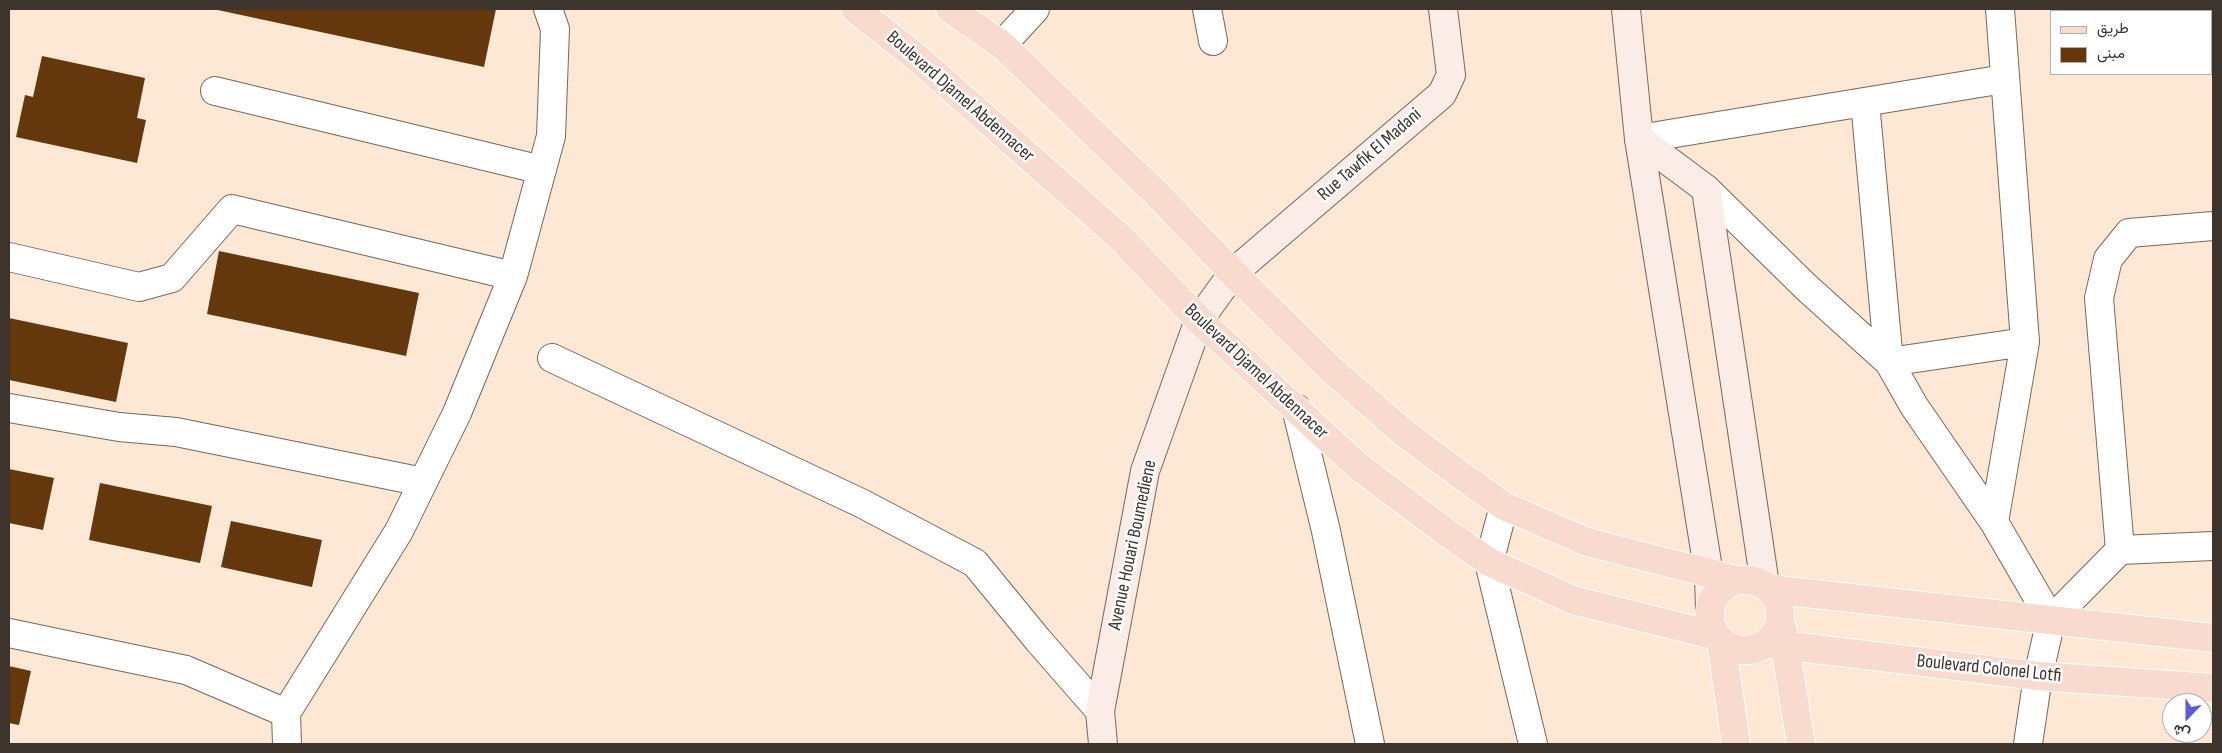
<!DOCTYPE html>
<meta charset="utf-8">
<style>
body{margin:0}
#map{position:relative;width:2222px;height:753px;overflow:hidden;background:#fde8d5;font-family:"Sofia Sans Condensed",Vazirmatn,sans-serif}
canvas{display:block}
.frame{position:absolute;inset:0;border:10px solid #3c342d;pointer-events:none}
.legend{position:absolute;left:2050px;top:10px;width:162px;height:65px;box-sizing:border-box;background:#fff;border:1px solid #b1aeab;margin:0;padding:6px 9px;list-style:none;font-size:15px;color:#3c342d}
.legend li{display:flex;align-items:center;gap:10px;height:25px}
.legend b{width:25px;border:1px solid #b1aeab}
.north{position:absolute;left:2162px;top:693px;width:50px;height:50px;box-sizing:border-box;background:#fff;border:1px solid #b1aeab;border-radius:50%;rotate:202deg;font-size:14px;font-weight:700;line-height:20px;text-align:center;color:#3c342d}
.north::after{content:'';display:block;margin:auto;width:18px;height:22px;background:#5a5dd4;clip-path:polygon(50% 0,100% 100%,50% 72%,0 100%)}
</style>
<div id="map">
<canvas width="2222" height="753"></canvas>
<div class="frame"></div>
<ul class="legend">
<li><b style="height:6px;background:#f8dace"></b>طريق</li>
<li><b style="height:14px;background:#65370c"></b>مبنى</li>
</ul>
<div class="north">ش</div>
</div>
<script>
const g = document.querySelector('canvas').getContext('2d');
g.lineJoin = 'round';
function fill(path, color) { g.fillStyle = color; g.fill(path, 'evenodd'); }
function strokePath(path, color, width, dash) { g.strokeStyle = color; g.lineWidth = width; g.lineCap = dash ? 'butt' : 'round'; g.setLineDash(dash || []); g.stroke(path); }
function write(font, color, halo, rows, align = 'center') {
  g.font = font + ' "Sofia Sans Condensed",sans-serif'; g.lineWidth = 5; g.setLineDash([]); g.textBaseline = 'middle'; g.strokeStyle = halo; g.fillStyle = color; for (const [text, x, y, turn = 0] of rows) {
    g.save(); g.translate(x, y); g.rotate((+turn || 0) * Math.PI / 180); g.textAlign = isNaN(turn) ? turn : align; if (halo) g.strokeText(text, 0, 0); g.fillText(text, 0, 0); g.restore();
  }
}
fill(new Path2D(`
 M213,9H496L484,67Z
 M42,56L145,78L137,118L146,120L137,163L16,137L25,95L33,97Z
 M219,251L419,293L406,356L207,314Z
 M9,318L128,343L116,402L9,380Z
 M9,469L54,478L43,530L9,523Z
 M100,483L212,506L200,563L89,540Z
 M231,521L322,540L312,587L221,567Z
 M9,666L31,671L19,725L9,723Z`), '#65370c');
const street = new Path2D(`
 M1207,9L1213,41
 M1002,45L1035,9
 M215,91L542,170
 M1865,102L1889,362L2025,342
 M1639,139L2004,79
 M1706,189L1806,287L1889,362L1914,406L1994,522L2051,620
 M9,257L139,287L172,278L232,209L513,276
 M552,358L861,503L975,563L1038,640L1100,711
 M9,408L119,427L176,432L423,482
 M1296,408L1326,531L1370,744
 M1504,506L1489,562L1533,744
 M1994,522L2025,342L2000,9
 M2120,550L2099,298L2108,259L2129,233L2213,226
 M9,633L186,670L286,713
 M287,744L286,713L399,531L457,413L513,276L551,136L555,29L548,9
 M2028,744L2038,676L2051,620L2120,550L2213,546`);
const secondary = new Path2D(`
 M1626,9L1639,139
 M1710,611L1709,575L1639,139L1706,189L1765,585
 M1103,744L1100,711L1145,471L1199,320L1233,273L1442,94L1451,75L1443,9`);
const primary = new Path2D(`
 M855,9L916,57L1121,238L1199,320L1359,467L1450,535L1489,562L1573,600L1717,636
 M950,9L1002,45L1156,193L1233,273L1332,370L1404,433L1462,476L1504,506L1587,542L1736,580
 M1710 615a35 35 0 1 1 70 0a35 35 0 1 1-70 0Z
 M1769,589L2213,638
 M1782,627L1801,744
 M1721,641L1736,744
 M1766,643L2038,676L2213,688`);
strokePath(street, '#7a6757', 30);
strokePath(secondary, '#7a6757', 30);
strokePath(primary, '#fff', 30);
strokePath(street, '#fff', 28);
strokePath(secondary, '#fbece7', 28);
strokePath(primary, '#f8dace', 28);
write('19px', '#3c342d', '#fff', [
 ["Boulevard Djamel Abdennacer",960,97,41],
 ["Rue Tawfik El Madani",1370,155,-41],
 ["Boulevard Djamel Abdennacer",1256,372,43],
 ["Avenue Houari Boumediene",1133,545,-78],
 ["Boulevard Colonel Lotfi",1989,669,6]
]);
</script>
